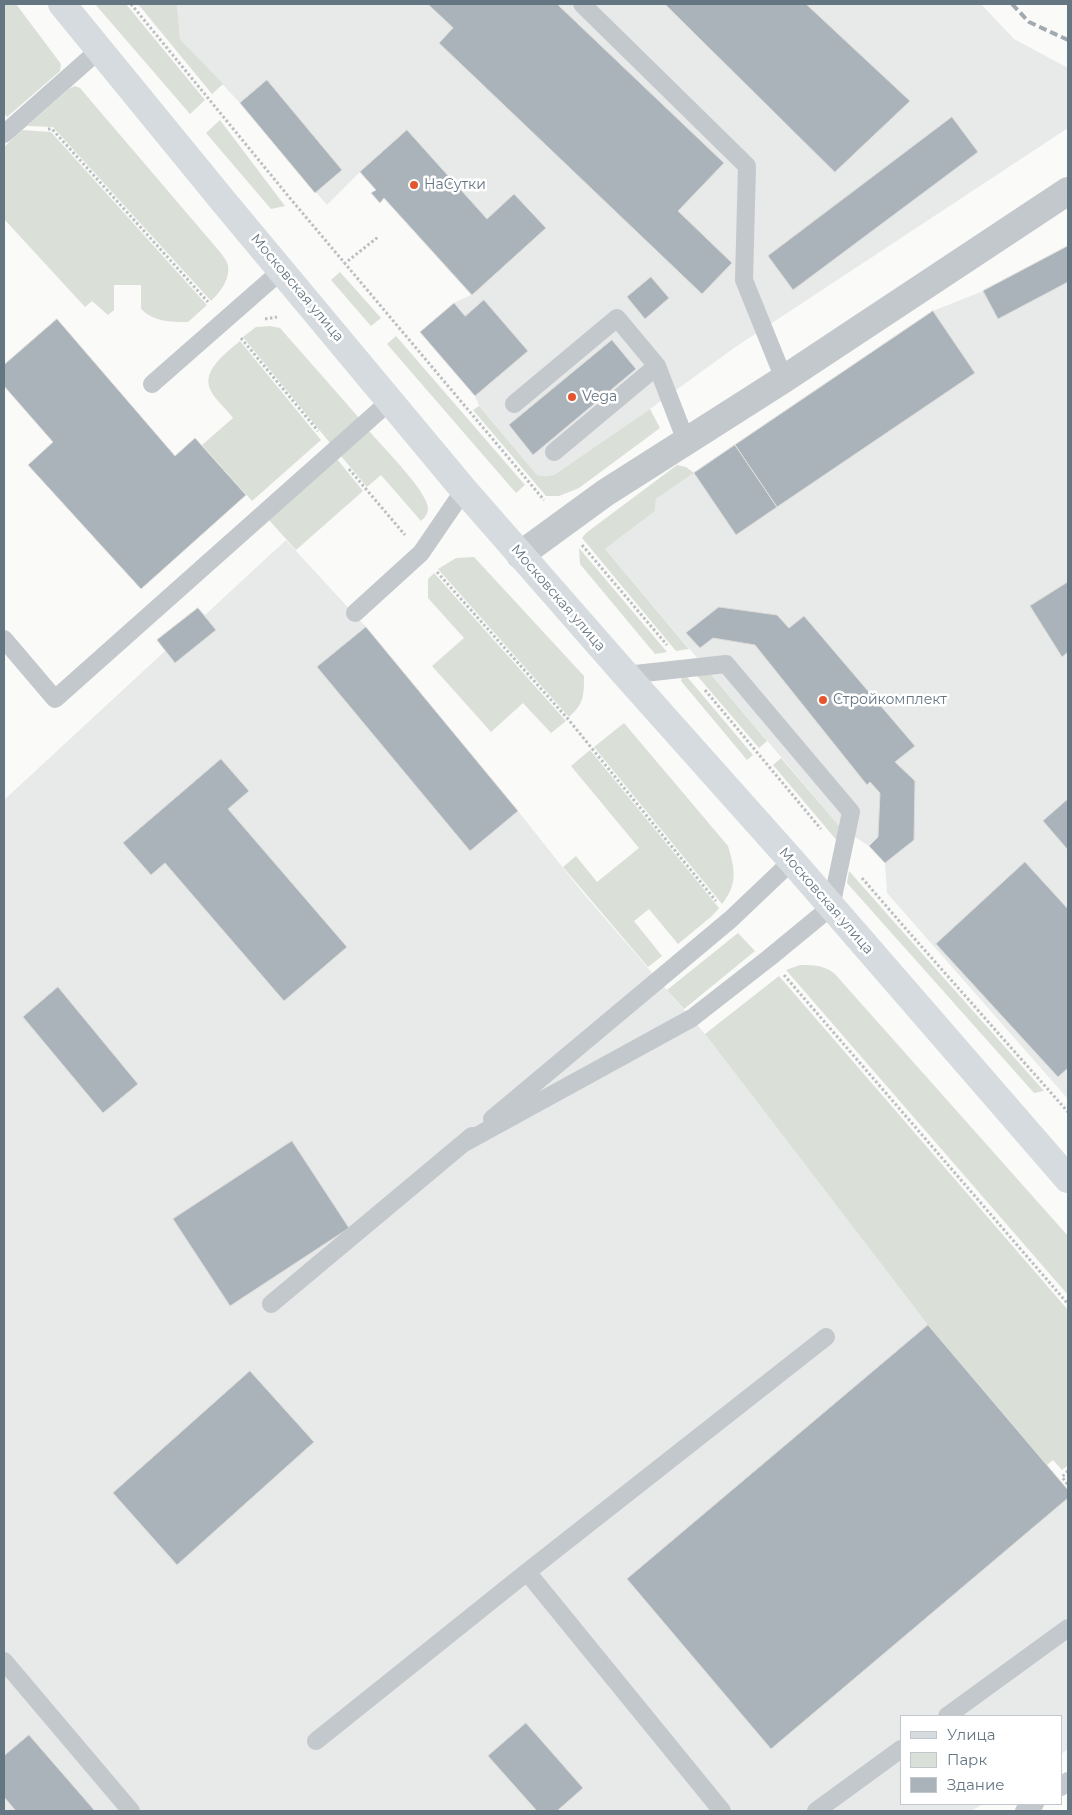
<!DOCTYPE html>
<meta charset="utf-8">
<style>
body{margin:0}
#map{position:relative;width:1072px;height:1815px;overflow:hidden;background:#fafaf8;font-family:Montserrat,sans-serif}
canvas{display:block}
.frame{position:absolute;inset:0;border:5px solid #657683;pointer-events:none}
.legend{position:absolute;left:900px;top:1715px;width:162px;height:90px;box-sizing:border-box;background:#fff;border:1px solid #c1c8cd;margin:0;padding:6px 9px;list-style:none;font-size:15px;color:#657683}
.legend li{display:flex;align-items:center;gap:10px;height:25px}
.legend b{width:25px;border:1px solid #c1c8cd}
</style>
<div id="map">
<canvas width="1072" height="1815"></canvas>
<div class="frame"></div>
<ul class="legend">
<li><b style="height:6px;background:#d6dbdf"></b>Улица</li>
<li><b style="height:14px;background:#dadfd7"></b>Парк</li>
<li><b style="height:14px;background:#aab3b9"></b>Здание</li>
</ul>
</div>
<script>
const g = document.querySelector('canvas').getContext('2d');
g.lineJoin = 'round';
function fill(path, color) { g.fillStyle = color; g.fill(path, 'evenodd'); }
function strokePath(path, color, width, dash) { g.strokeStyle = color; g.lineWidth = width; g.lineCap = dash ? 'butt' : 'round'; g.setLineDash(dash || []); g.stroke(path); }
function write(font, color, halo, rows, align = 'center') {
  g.font = font + ' Montserrat,sans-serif'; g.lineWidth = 5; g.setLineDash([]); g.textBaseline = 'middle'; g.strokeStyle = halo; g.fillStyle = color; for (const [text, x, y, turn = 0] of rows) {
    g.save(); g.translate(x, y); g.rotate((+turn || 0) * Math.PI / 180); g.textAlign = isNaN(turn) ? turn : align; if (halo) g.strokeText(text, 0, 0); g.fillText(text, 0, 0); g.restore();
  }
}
fill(new Path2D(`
 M177,4H981L1014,39L1068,68V128L734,348L650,409L554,475L543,476L537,475L479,406L475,396L420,332L454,303L471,295L360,172L327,205L240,103L180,39Z
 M1068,246V1099L887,893L885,863L869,846L841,828L605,549L655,511L656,499L933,311L983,291Z
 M286,540L366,627L518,811L583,893L705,1034L928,1325L1068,1490V1749L1061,1754V1716H901V1804H983L971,1811H4V800L165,651L157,640L198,608L205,615Z`), '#e8e9e9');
fill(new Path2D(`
 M4,4H16L61,64L60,71L7,117L4,113Z
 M95,4H126L205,100L190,114Z
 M138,4H177L180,39L223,84L212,94Z
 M75,86L80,88L220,252C223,256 228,262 228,266C230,280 220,292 211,301L53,127L27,126L70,88Z
 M220,120L285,206L271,209L206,133Z
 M22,130L51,132L207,305L188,322C171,322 154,322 141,309V285H114V310L108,315L92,301L85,307L4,219V147Z
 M340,272L381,318L371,326L331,280Z
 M270,326L280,328L360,419L330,443L243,337L256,327Z
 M396,336L525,485L516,493L387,344Z
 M240,341L321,440L252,501L202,445L233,418C227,409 216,401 211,391C200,371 227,352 240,341Z
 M479,406L537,475L543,476L554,475L650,409L660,428L579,488L559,496H546L473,410Z
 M369,431C381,445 428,492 428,508C428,514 425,517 421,521L381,475L367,487L341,456Z
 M337,459L363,491L296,550L269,520Z
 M677,465L686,467L694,473L656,499L655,511L605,549L689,649L676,651L582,538L586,533Z
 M579,548L667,652L655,654L580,564Z
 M474,557L584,676C584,695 584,704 569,717L438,569L456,558Z
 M434,573L566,721L551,733L523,703L491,732L432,666L464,638L428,598V579Z
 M708,671L767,741L759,748L694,672Z
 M683,672L753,755L747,760L681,681Z
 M624,723L728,846C735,869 738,884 722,904L594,747Z
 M590,750L719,908L712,916L678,944L649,909L634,921L662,956L648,967L563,867L576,856L597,882L639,848L571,766Z
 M781,758L841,828L839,843L773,765Z
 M849,871L1044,1091L1034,1093L847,883Z
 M738,933L755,951L684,1009L667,990Z
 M800,965C813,965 823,965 834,973L1068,1236V1295L786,970Z
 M779,976L1068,1310V1465L1062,1470L1053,1460L1047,1465L928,1325L705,1034Z`), '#dadfd7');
const building = new Path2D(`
 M428,4H557L724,163L678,211L732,263L702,294L439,43L453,28Z
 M665,4H806L910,101L835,172Z
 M267,80L342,170L315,193L240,103Z
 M952,117L978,152L793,290L768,256Z
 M407,130L487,219L514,194L546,228L472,295L384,198L380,203L371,193L376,190L360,172Z
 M1068,246V282L998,319L983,291Z
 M651,277L669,298L645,319L627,297Z
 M484,300L528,351L475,396L420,332L454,303L465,316Z
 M933,311L975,373L777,507L735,445Z
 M57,319L175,456L195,438L246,495L141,589L28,465L53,442L4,386V365Z
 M612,340L636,369L533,455L509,425Z
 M735,445L777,507L736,535L694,473Z
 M1068,582V652L1062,657L1030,606Z
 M719,607L777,615L789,628L804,616L915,746L895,762L915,781L914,840L885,863L869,846L878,837L880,793L870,782L867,785L755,645L713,638L700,648L686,633Z
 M198,608L216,630L175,663L157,640Z
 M366,627L518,811L470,851L317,667Z
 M221,759L249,791L228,809L347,947L284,1001L165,863L151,875L123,843Z
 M1068,799V850L1043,821Z
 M1025,862L1068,909V1068L1058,1077L936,944Z
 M58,987L138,1084L103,1113L23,1017Z
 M292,1141L349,1228L230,1306L173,1219Z
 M928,1325L1068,1490V1498L771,1749L627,1579Z
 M250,1371L314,1442L177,1565L113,1493Z
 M526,1723L583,1788L557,1811H537L488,1756Z
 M29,1735L95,1811H16L4,1797V1756Z`);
fill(building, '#aab3b9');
strokePath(building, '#dcdcda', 1);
strokePath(new Path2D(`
 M131,4L289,197L544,500
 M48,129H52L208,302
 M344,264L378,237
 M265,319L277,317
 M241,338L318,431
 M349,469L405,535
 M582,545L667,645
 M437,572L568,719L716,901
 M705,690L821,829
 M862,878L906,929L1068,1112
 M784,975L1068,1304
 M1068,1471L1062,1477L1068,1485`), '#bbbfc2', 3, [2.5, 2.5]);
strokePath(new Path2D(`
 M582,4L747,166L744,280L784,379
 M4,134L99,50
 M657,366L686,441
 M152,384L282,270
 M514,404L617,318L657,366L554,452
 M355,613L421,553L464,490
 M4,639L55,699L390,401
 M492,1119L731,919L792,861
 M464,1143L692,1018L769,958L831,907L851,812L726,664L626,675
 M271,1304L472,1136
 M4,1661L131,1811
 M947,1716L1068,1628
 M316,1741L527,1572
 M1061,1787L1068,1781
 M722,1811L527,1572L826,1337
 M816,1811L901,1749
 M1024,1811L1035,1804`), '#c3c8cc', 18);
strokePath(new Path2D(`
 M520,555L605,493L784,379L1068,191`), '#c3c8cc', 28);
strokePath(new Path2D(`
 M62,4L224,202L464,490L626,675L792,861L1068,1179`), '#d6dbdf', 28);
strokePath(new Path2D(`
 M1012,4L1029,22L1068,40`), '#a2aab0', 4, [8, 4]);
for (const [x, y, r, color] of [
 [414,185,5,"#e4572e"],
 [572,397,5,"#e4572e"],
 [823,700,5,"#e4572e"]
]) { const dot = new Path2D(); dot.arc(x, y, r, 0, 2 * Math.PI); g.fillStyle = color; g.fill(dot); strokePath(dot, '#fff', 2); }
write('14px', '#657683', '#fff', [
 ["НаСутки",424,185],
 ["Vega",582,397],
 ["Стройкомплект",833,700]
], 'left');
write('14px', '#657683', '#fff', [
 ["Московская улица",297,288,50],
 ["Московская улица",558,598,49],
 ["Московская улица",826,901,49]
]);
</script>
